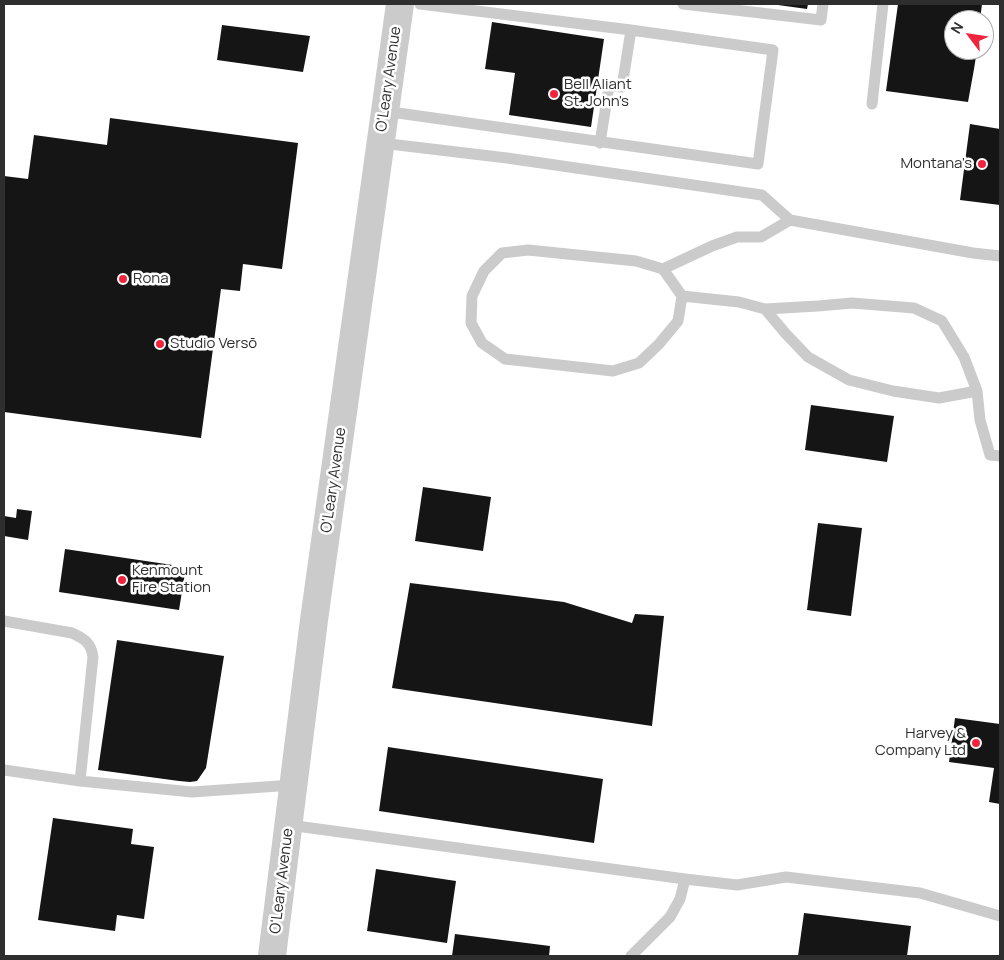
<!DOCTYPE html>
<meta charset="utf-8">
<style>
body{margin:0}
#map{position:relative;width:1004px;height:960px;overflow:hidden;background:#fff;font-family:Manrope,sans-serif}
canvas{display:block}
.frame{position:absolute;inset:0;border:5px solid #2e2e2e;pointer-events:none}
.north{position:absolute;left:944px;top:10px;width:50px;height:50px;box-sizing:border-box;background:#fff;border:1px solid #ababab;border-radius:50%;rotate:301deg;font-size:14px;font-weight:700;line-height:20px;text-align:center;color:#2e2e2e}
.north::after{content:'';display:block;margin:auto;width:18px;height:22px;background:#f0253d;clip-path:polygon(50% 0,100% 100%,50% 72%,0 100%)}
</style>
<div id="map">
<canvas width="1004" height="960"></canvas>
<div class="frame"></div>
<div class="north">N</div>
</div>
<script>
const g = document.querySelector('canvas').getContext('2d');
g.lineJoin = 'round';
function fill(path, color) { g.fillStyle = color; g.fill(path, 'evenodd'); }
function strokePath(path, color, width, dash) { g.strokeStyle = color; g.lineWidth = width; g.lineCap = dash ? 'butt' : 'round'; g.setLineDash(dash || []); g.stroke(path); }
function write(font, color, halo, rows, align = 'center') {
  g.font = font + ' Manrope,sans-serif'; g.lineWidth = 5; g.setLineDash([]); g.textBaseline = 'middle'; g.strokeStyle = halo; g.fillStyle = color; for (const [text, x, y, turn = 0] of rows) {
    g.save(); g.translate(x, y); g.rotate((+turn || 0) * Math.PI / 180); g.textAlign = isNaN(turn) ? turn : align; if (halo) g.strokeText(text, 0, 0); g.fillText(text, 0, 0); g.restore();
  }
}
fill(new Path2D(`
 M778,4H808L807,9L778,5Z
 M898,4H982L980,20H954V50H977L974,69L968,102L886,91Z
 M492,22L604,39L591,127L509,115L515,73L485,69Z
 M222,25L310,36L303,72L217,60Z
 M110,118L298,143L282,269L243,264L240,291L221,289L201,438L4,412V176L28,179L34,135L107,145Z
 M970,124L1000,129V205L960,200Z
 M811,405L894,416L887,462L805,450Z
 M423,487L491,497L483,551L415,541Z
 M17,509L32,511L28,540L4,536V516L16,518Z
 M818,523L862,528L851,616L807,610Z
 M65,549L186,567L179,610L59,592Z
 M410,583L564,602L632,623L635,614L664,616L652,726L392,688Z
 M117,640L224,656L206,768L197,781L190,782L179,781L98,770Z
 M955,718L1000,724V804L989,802L994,768L949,762Z
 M388,747L603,779L594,843L379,811Z
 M53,818L133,829L131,844L154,847L144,919L117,915L115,931L38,920Z
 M376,869L456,881L447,943L367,931Z
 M804,913L911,926L907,956H798Z
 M455,934L550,946L549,956H452Z`), '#151515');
strokePath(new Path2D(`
 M683,4L821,20L823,4
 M872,104L883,4
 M384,111L758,164L773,50L631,30L420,4
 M381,143L507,158L762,195L790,220L973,253L1000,256
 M600,143L609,86L622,87L631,30
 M528,250L636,261L663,269L682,296L678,321L659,344L639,363L613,371L505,359L482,343L471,323L472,296L484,271L502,253Z
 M663,269L712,246L737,237H761L790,220
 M682,296L739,302L765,309L818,306L852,303L914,308L942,321L964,357L977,391L980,420L990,455L1000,456
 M765,309L786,334L808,357L849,380L893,391L939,398L977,391
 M4,621L72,633C85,639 91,643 93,657L80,781L4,770
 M80,781L192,792L293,785
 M289,825L685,879L737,885L786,877L920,893L1000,916
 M631,956L670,917L680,899L685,879`), '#cbcbcb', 11);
strokePath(new Path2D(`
 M272,956L314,620L400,4`), '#cbcbcb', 28);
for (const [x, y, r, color] of [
 [554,94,5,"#f0253d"],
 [982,164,5,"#f0253d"],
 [123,279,5,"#f0253d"],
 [160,344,5,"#f0253d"],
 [122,580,5,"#f0253d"],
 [976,743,5,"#f0253d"]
]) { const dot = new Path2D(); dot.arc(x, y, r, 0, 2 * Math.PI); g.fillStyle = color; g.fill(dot); strokePath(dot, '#fff', 2); }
write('15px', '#2e2e2e', '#fff', [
 ["O'Leary Avenue",389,79,-82],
 ["O'Leary Avenue",334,480,-82],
 ["O'Leary Avenue",282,881,-83]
]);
write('15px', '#2e2e2e', '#fff', [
 ["Bell Aliant",564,85],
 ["St. John's",564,102],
 ["Montana's",972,164,"right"],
 ["Rona",133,279],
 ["Studio Versō",170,344],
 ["Kenmount",132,571],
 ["Fire Station",132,588],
 ["Harvey &",966,734,"right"],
 ["Company Ltd",966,751,"right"]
], 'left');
</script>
